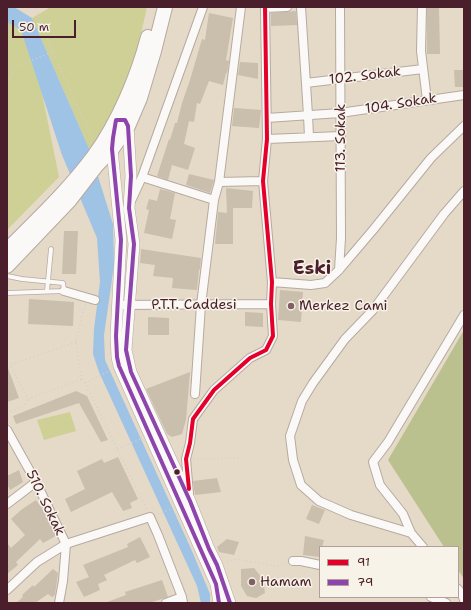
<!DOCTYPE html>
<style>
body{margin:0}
#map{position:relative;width:471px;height:610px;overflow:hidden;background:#e5d9c8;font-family:"Shantell Sans",sans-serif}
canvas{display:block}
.frame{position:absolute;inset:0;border:8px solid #4a1f2b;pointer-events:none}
.legend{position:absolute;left:319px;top:546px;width:140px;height:52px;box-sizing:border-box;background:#f7f3e8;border:1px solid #b29e9c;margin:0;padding:5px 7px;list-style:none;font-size:12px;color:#4a1f2b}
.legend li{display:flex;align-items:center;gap:8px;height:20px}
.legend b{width:20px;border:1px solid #b29e9c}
.scale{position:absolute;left:12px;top:20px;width:64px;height:18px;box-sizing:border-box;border:2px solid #4a1f2b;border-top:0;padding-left:5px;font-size:12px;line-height:14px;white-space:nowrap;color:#4a1f2b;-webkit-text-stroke:3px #f7f3e8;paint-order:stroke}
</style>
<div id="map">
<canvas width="471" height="610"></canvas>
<div class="frame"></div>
<ul class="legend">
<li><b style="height:5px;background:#e4002b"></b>91</li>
<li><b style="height:5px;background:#8e44ad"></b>79</li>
</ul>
<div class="scale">50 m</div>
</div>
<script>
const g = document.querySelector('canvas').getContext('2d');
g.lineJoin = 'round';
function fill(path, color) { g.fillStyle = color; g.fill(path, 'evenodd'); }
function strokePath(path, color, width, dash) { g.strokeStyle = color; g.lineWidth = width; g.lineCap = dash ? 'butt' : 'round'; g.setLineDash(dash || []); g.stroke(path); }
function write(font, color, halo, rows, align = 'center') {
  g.font = font + ' "Shantell Sans",sans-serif'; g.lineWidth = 3; g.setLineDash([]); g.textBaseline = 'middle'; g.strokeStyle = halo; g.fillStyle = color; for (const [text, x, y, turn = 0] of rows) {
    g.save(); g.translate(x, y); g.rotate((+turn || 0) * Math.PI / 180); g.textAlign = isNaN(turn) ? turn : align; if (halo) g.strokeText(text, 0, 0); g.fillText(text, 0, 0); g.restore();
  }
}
fill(new Path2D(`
 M51,7H147L138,47L120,97L90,151L32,18Z
 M7,16L18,22L35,59L59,177L7,230Z
 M70,412L76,431L44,440L37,420Z`), '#cfd095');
fill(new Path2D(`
 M464,330V579L458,570V547H444L388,460Z`), '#bac18e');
fill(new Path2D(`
 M7,7H14L32,18L90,151L113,224L114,265L104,335L105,360L192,551L210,594V603H201L197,586L99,372L93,354L94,329L100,282L97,238L62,155L21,30L7,22Z`), '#9ec3e4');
fill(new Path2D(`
 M427,7L439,8L440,54H427Z
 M296,11L297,25L271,26V13Z
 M209,13L233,18L226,60L229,61L227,73H226L223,85L209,81L200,104L197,103L194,122L189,121L184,144L195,148L188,170L172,165L168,180L157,176L169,139L170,140L175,123H177L182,103L190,80L202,39L205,40Z
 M240,62L258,63V79L238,75Z
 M454,70H464V87H455Z
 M234,108L261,110L259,128L232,126Z
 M189,174L214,180L210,193L186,185Z
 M226,188L253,191L252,208H233V244H215L218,212L227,213Z
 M160,189L175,193L170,219L176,220L172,239L144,233L149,210L146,209L149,199L157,201Z
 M64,231H78L76,274H62Z
 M141,249L201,258L200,270L199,269L197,290L172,288L173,278L153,276L155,265L140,263Z
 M280,290L303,292L301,322L278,320Z
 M29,299L74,302L73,326L28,324Z
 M245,312L263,313V327L245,326Z
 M148,317L169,318V335H148Z
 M7,368H8L19,398L7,402Z
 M190,372L186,420L182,434L172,437L167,434L146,389Z
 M76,391L87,396L108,440L101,442L79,403L16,424L13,416Z
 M118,457L138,499L130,503L132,508L123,511L112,492L71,512L65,499L85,489L77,471L102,459L104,463Z
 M19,470L23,482L10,490L7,484V476Z
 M217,478L221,492L195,495L193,481Z
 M36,500L43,510L56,535L54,537L43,543L40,539L16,562L18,565L7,574V543L11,548L25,535L11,519L21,510Z
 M312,505L325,510L319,524L306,519Z
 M305,536L324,540L322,547H320V557L303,555Z
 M140,537L150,557L137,563L135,560L104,575L107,580L98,584L100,590L84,597L76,582L89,577L83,565L128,547L127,544Z
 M227,539L239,542L234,555L219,552L217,547Z
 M254,568L263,579L265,593L256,598L247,596L241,586V569Z
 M53,569L58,573L55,595L52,597L48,594L35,603H16L23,597L22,595L33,585L34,587Z
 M162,580L168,597L149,603H108L107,602L126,595L125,592Z`), '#cabead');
const lane = new Path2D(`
 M7,276L22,279L63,283L64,291L7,293
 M47,291L51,249`);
const street = new Path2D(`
 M301,7L308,115L309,137
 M422,7L421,51L427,100
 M265,8L287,7
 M306,83L423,69
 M267,118L340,113L464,95
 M267,139L341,136
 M142,177L214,200
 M219,182L263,181
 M131,201L142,177L203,7
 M339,270L341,238L340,7
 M272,282L311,285L325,283L339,270L373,230L431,158L464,126
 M64,291L95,300
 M118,305L271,304
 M195,394L201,305L214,200L219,182L241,7
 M7,430L36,482L66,544L63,581L59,603
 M189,494L186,459L190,443L193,419L214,390L250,358L266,350L273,336L271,304L272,282L263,181L267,139L265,7
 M7,504L36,482
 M411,533L403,514L380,485L373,462L388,442L464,315
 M423,547L411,533L351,515L319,501L301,485L293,460L290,436L302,401L313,383L345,339L373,310L444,214L464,191
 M293,561H301L320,565
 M458,589L462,594L464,600
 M7,590L37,562L66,544L150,517L158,535L182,597L183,603
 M431,597L446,603
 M166,603L182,597`);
const secondary = new Path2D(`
 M126,123L128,126L131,176L129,208L134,244L126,350L131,372L190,501L209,549L217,565L230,603
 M113,143L112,149L121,240L116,336L117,357L119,366L216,584L219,603`);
const highway = new Path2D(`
 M7,250C37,220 69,190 94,156C118,123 138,76 148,37
 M7,266L69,201L96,166L112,149L128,126L140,98L154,51L165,7`);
strokePath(lane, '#b6aaa1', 5.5);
strokePath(street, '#b6aaa1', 10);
strokePath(secondary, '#b6aaa1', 12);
strokePath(highway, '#b6aaa1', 16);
strokePath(new Path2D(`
 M32,7L36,9L53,52L92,139
 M249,8H257
 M7,83L15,68L22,64L53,52
 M86,305L85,306L81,318L76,342L78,359L82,379L85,383L147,510
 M76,342L10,365L28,399L82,379
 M85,383L110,371
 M7,413L24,406L28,399
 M117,449L141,439
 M194,459L239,458
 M158,514L171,509
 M227,562L237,559L277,566L286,563`), '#d5d0cc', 1.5, [1, 3]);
strokePath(lane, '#fbf9f7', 4);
strokePath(street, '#fbf9f7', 8);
strokePath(secondary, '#fbf9f7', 11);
strokePath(highway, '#fbf9f7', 14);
strokePath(new Path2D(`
 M189,489L186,459L190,443L193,419L214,390L250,358L266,350L273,336L271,304L272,282L263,181L267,139L265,7`), '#e4002b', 4);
strokePath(new Path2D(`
 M219,603L216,584L119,366L117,357L116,336L121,240L112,149L113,138L116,120H125L128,126L131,176L129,208L134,244L126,350L131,372L190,501L209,549L217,565L230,603`), '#8e44ad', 4);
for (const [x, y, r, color] of [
 [291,306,4,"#806062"],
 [177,472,3.5,"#4a1f2b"],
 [252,582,4,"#806062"]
]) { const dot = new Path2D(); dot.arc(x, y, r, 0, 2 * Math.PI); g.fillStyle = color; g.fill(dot); strokePath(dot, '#f7f3e8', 1.5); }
write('14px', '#4a1f2b', '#f7f3e8', [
 ["102. Sokak",365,76,-7],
 ["104. Sokak",401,104,-9],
 ["113. Sokak",341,138,-90],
 ["P.T.T. Caddesi",194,305],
 ["510. Sokak",45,503,64]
]);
write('14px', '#4a1f2b', '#f7f3e8', [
 ["Merkez Cami",299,306],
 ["Hamam",260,582]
], 'left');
write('bold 18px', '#4a1f2b', '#f7f3e8', [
 ["Eski",312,269]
]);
</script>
